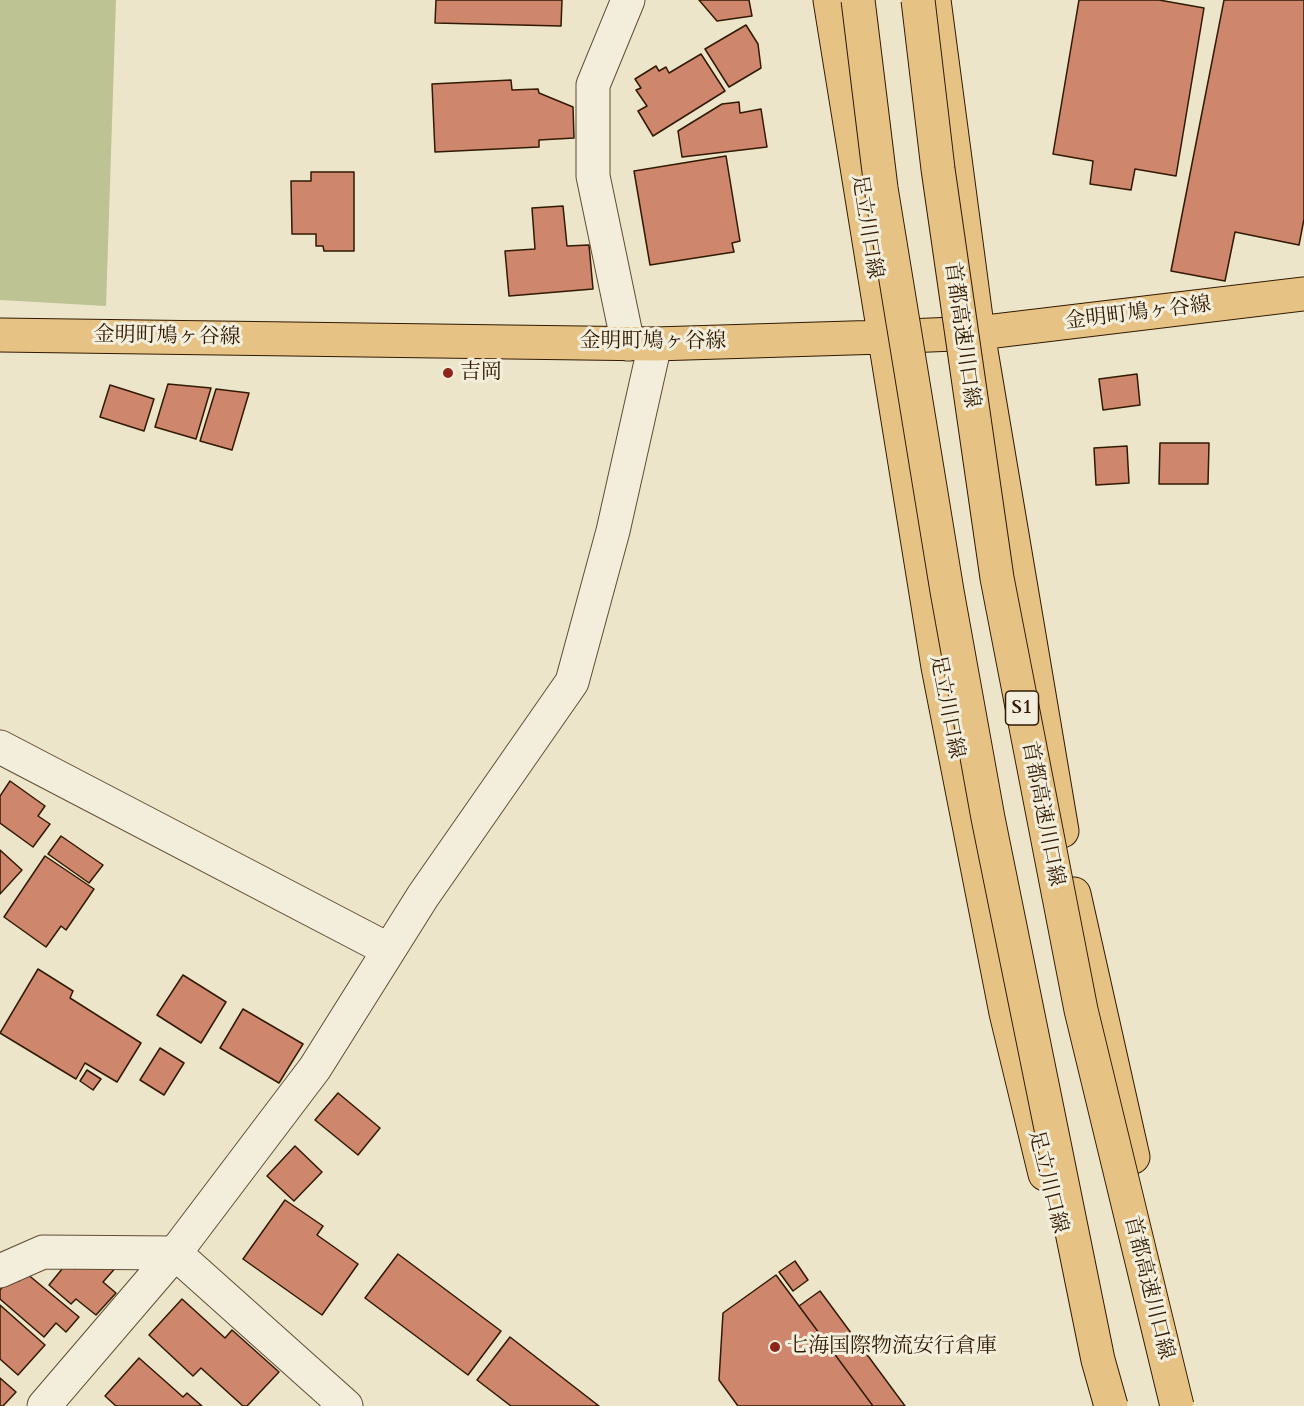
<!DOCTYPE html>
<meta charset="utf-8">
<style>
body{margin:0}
canvas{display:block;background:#ece5c9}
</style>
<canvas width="1304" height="1406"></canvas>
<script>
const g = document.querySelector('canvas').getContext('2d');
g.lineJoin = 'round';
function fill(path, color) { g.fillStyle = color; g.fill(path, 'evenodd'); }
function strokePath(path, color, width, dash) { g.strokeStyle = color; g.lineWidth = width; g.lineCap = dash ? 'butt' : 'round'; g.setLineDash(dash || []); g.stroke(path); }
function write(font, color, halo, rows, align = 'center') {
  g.font = font + ' Cardo,"Noto Serif JP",serif'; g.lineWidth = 6; g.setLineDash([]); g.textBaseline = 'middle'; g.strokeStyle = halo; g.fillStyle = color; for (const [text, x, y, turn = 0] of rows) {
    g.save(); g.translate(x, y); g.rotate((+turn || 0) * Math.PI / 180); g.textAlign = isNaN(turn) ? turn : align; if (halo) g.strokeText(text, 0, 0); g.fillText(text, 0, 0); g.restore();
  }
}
fill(new Path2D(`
 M0,0H116L106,306L0,300Z`), '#bec393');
const building = new Path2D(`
 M436,0H562L561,26L435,23Z
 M699,0H749L752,16L717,21Z
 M1079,0H1159L1204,8L1176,176L1135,169L1131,190L1090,184L1093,161L1053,154Z
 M1224,0H1304V219L1299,245L1235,232L1225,281L1171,271Z
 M746,25L758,44L761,68L729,87L705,49Z
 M701,54L725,91L653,136L638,111L647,106L636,90L641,88L635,79L656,66L659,71L666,67L669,73Z
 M511,80L512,90L538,89L539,93L573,107L574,138L539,140V147L435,152L432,84Z
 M739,102L740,113L761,109L767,147L682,157L678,131L722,104Z
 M726,156L740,241L732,243L734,252L650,265L634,171Z
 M311,172H354V251H324L323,246H316V234H292L291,181H311Z
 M563,206L567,246L589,245L593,289L509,296L505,251L535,249L532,208Z
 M1137,374L1140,405L1103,410L1099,379Z
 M168,384L211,388L196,439L155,427Z
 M110,385L154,399L144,431L100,417Z
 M216,389L249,393L232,450L200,441Z
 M1160,443H1209L1208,484H1159Z
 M1127,446L1129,483L1096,485L1094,448Z
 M10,781L45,806L38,816L50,824L33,847L0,823V796Z
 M61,836L103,865L89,883L48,854Z
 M0,850L22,870L0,894Z
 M45,856L94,889L66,930L61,926L46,947L4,917Z
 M38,969L73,991L70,998L141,1043L117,1082L85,1063L76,1079L0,1033Z
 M183,975L226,1002L201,1043L157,1015Z
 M243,1009L303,1044L279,1083L220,1048Z
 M160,1048L184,1063L164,1095L140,1080Z
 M87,1070L101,1079L93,1090L80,1081Z
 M338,1093L380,1128L358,1155L315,1120Z
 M295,1146L322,1172L294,1201L267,1176Z
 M285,1200L323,1226L317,1235L358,1264L322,1315L243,1259Z
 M398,1254L501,1331L468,1375L365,1298Z
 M84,1259L118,1265L103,1282L116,1293L96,1315L76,1299L71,1304L49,1285L67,1263L75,1269Z
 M795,1261L808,1280L793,1291L779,1272Z
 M26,1273L79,1317L66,1332L56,1323L44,1337L0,1299V1290L13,1275L19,1281Z
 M776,1275L799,1306L873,1406H738L719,1380L723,1313Z
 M820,1291L905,1406H873L799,1306Z
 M182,1299L225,1338L232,1330L279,1372L247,1406H243L201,1368L193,1376L149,1335Z
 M0,1305L45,1345L18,1375L0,1359Z
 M510,1337L599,1406H511L477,1380Z
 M139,1358L183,1397L187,1393L202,1406H116L105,1396Z
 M0,1378L16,1392L3,1406H0Z`);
fill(building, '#ce876d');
strokePath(building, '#311a01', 1.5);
const minor = new Path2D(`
 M628,344L593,176V85L628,0
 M0,747L389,950
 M0,1271L43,1252L175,1253L346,1406
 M44,1406L175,1253L315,1068L423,896L572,682L613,531L655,344`);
const major = new Path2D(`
 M830,0L938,667L1006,1013L1045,1174
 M934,0L978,333L1062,831
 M0,335L655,344L883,337L978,333L1304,294
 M1074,894L1133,1157`);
strokePath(minor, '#604d33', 35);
strokePath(major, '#311a01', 35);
strokePath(minor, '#f3eedc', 33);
strokePath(major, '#e6c284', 33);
const highwayBridge = new Path2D(`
 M858,0L881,188L947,591L988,818L1098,1360L1111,1406
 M918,0L938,169L997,578L1081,1010L1177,1406`);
strokePath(highwayBridge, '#311a01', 35, []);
strokePath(highwayBridge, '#e6c284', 33);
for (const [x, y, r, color] of [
 [448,373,6,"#8f2418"],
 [775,1347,6,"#8f2418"]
]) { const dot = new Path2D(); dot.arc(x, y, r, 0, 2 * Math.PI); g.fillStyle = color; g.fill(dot); strokePath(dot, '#f3eedc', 2); }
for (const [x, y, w] of [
 [1022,708,33]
]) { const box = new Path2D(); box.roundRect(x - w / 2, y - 17, w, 34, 4.5); g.fillStyle = '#f3eedc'; g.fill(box); strokePath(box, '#311a01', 1.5); }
write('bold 20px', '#311a01', null, [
 ["S1",1022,708]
]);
write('21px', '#311a01', '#f3eedc', [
 ["足立川口線",866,227,81],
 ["金明町鳩ヶ谷線",1138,314,-7],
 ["首都高速川口線",961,335,82],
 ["金明町鳩ヶ谷線",167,337,1],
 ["金明町鳩ヶ谷線",653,342],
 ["足立川口線",946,707,79],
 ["首都高速川口線",1042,814,79],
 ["足立川口線",1047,1182,76],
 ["首都高速川口線",1148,1288,76]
]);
write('21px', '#311a01', '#f3eedc', [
 ["吉岡",460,373],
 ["七海国際物流安行倉庫",787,1347]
], 'left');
</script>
